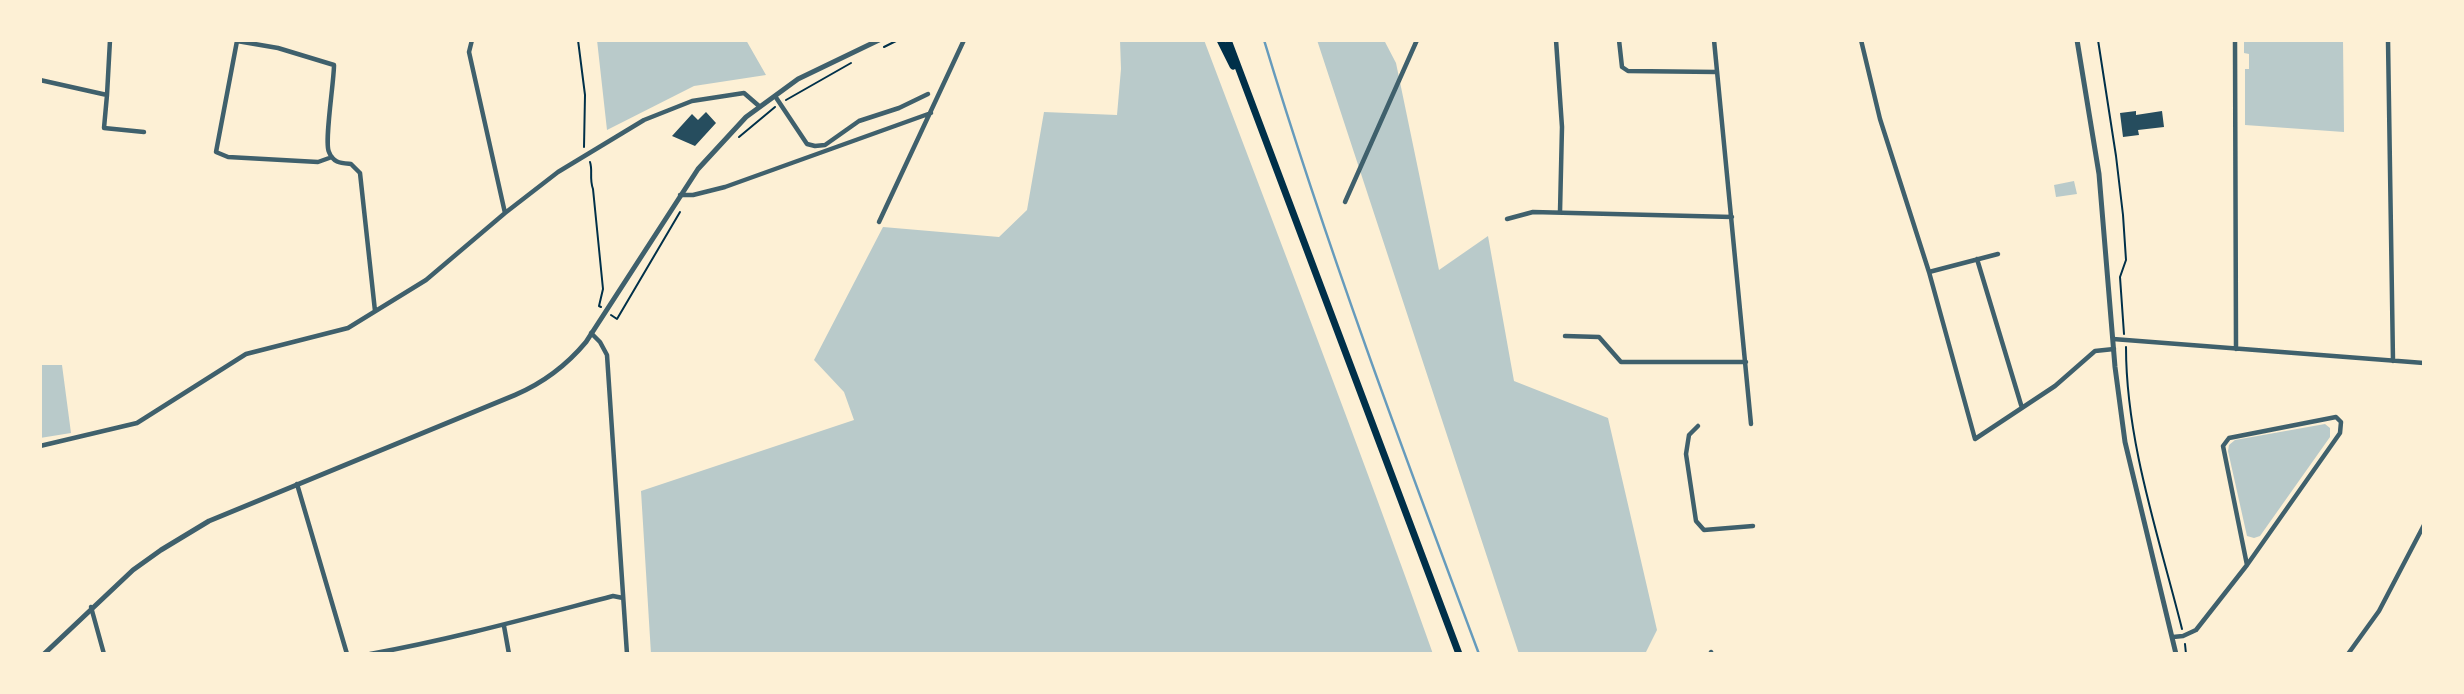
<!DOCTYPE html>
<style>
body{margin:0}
#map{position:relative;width:2464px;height:694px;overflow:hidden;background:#fdf0d5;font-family:"Exo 2",sans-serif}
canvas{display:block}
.frame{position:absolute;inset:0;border:42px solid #fdf0d5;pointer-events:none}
</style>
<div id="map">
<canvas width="2464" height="694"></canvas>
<div class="frame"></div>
</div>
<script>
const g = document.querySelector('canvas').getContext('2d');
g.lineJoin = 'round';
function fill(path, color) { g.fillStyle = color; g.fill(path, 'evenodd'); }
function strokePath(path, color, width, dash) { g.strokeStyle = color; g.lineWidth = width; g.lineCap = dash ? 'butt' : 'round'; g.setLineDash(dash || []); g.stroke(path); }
fill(new Path2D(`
 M597,40H746L766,75L694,86L607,130Z
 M1120,40H1204C1281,244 1360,448 1433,654H651L641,491L854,420L844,392L814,360L883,227L999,237L1027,210L1044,112L1117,115L1121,69Z
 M1317,40H1384L1396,63L1439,270L1488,236L1514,381L1608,418L1657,630L1645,654H1519Z
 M2244,40H2343L2344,132L2245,125V69H2249V54L2244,53Z
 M2074,181L2077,194L2056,197L2054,185Z
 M62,365L71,433L40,438V365Z
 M2325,424L2330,428V437L2260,536L2254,538L2247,536L2228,451L2229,445L2235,440Z`), '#b9caca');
strokePath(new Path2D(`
 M1264,40C1327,248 1403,451 1479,654`), '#669bbc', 2.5);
fill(new Path2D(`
 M2136,111V115L2162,111L2164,127L2138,130L2139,135L2123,137L2120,113Z
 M706,112L716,123L695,146L672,136L692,114L698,120Z`), '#264d5e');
strokePath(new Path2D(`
 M578,40L585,95L584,147
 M2098,40L2116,156L2123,215L2126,260L2120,277L2124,334
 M884,47L898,40
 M786,100L851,63
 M739,137L775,107
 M590,162C593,171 589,178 593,189L603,289L599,306L601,307
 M611,315L617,319L680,212
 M2126,347C2126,442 2159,537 2182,629
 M2185,644L2186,654`), '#003049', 2);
strokePath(new Path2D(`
 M472,40L469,52L505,213
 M1556,40L1562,127L1560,212
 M1619,40L1622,67L1628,71L1717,72
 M1714,40L1751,424
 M1861,40L1880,119L1929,272L1975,439L2055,386L2095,351L2114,349
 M2235,40L2236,349
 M2388,40L2393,361
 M40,80L107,95L110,40
 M107,95L104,128L144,132
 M775,96L807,144L815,146L825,145L859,121L899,108L928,94
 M332,157L318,162L228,157L216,152L237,41L278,48L334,65C334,82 324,143 329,152C333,163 341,163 351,164L360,173L375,311
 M680,195H693L725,187L931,113
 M1345,202L1417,40
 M1507,219L1533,212L1732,217
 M879,222L964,40
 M1977,259L2022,408
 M1929,272L1998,254
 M591,333L600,342L607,355L627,654
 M1565,336L1599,337L1621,362H1746
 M2113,339L2424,363
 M1698,426L1689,435L1686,454L1696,521L1704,530L1753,526
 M40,446L137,423L246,354L348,328L426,280L505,213L558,172L644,120L692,101L744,93L759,106
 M297,484L347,654
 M91,607L104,654
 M504,626L509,654
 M2173,637L2183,636L2196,630L2247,565L2340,433L2341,422L2336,417L2229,438L2223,446L2247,565
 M1711,652L1712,654
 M370,654C453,639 532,617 613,596L623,598
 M2348,654L2379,611L2424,525`), '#3f606c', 4.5);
strokePath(new Path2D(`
 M2077,40L2099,174L2115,367L2125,442L2176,654
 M44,654L133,570L161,550L209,521L515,395C543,383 566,366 586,342L698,169L746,117L798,79L879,40`), '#3f606c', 5);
strokePath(new Path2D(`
 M1220,40L1233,66
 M1228,40L1459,654`), '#003049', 7);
</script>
